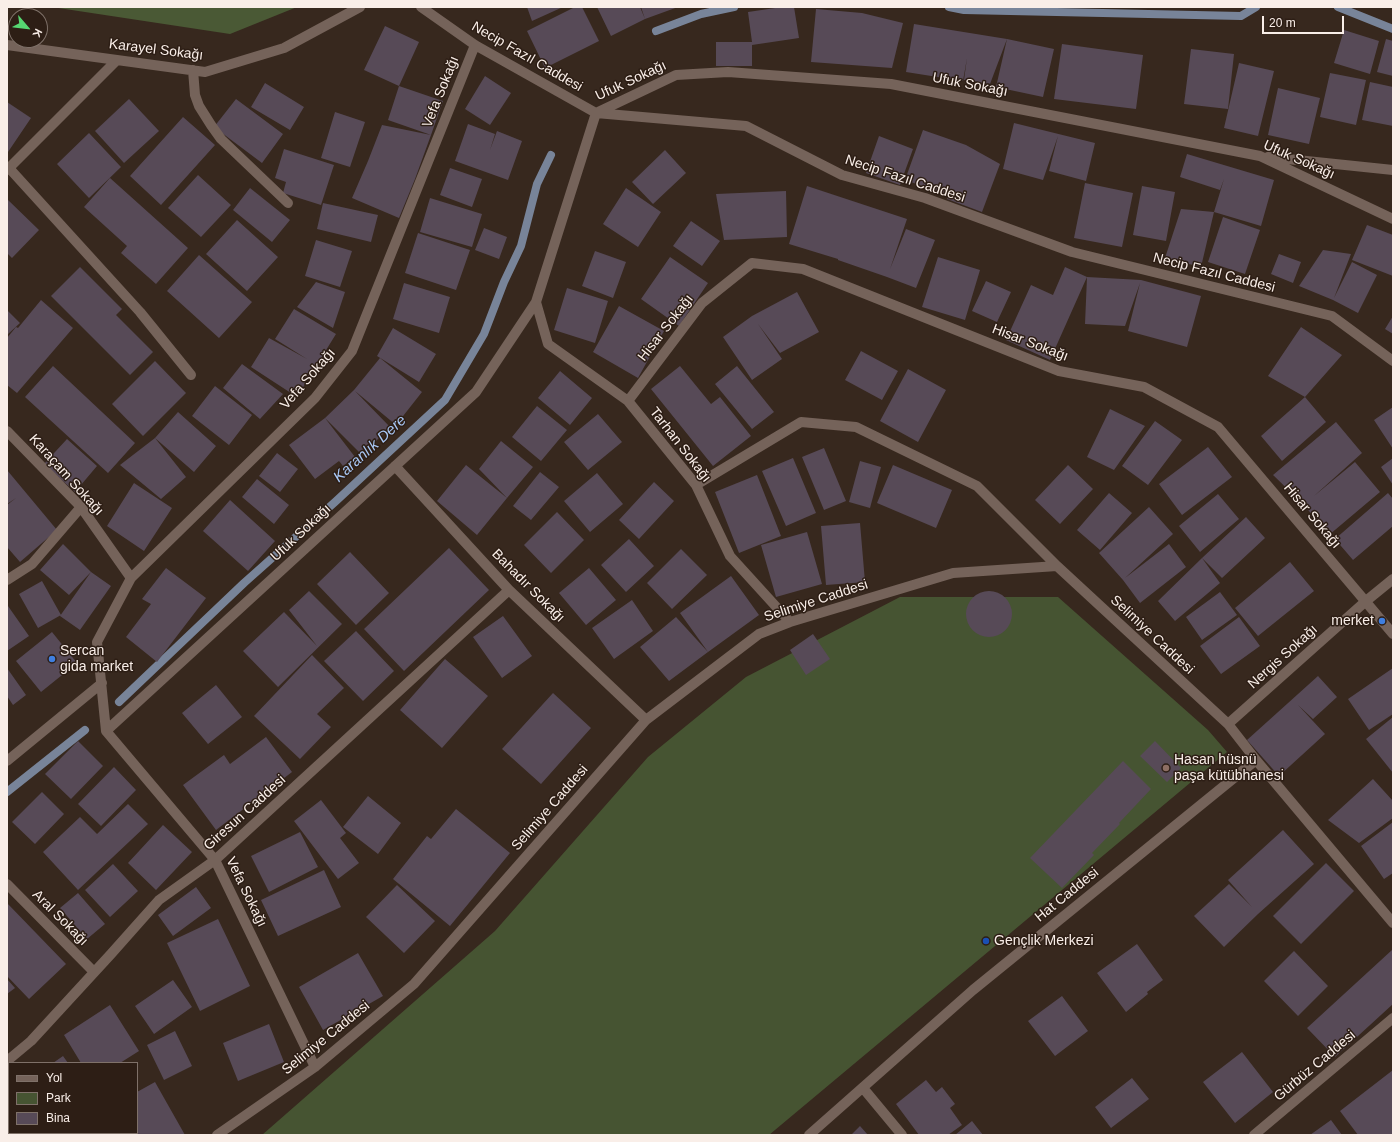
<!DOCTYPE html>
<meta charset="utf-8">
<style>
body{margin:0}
#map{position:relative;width:1400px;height:1142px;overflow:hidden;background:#37281e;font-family:Arial,sans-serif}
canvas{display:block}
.frame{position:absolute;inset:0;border:8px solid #f9eee8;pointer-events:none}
.legend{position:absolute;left:8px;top:1062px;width:130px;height:72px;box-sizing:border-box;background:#2d1e15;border:1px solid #7f7169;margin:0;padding:5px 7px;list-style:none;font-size:12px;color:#f9eee8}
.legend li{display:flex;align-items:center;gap:8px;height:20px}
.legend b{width:20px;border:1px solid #7f7169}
.north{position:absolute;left:8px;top:8px;width:40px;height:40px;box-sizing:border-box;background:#2d1e15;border:1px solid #7f7169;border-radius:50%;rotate:118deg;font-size:11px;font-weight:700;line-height:16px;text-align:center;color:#f9eee8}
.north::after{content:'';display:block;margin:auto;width:14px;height:18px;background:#56d671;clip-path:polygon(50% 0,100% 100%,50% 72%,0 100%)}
.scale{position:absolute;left:1262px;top:16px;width:82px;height:18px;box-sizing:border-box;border:2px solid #f9eee8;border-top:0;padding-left:5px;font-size:12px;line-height:14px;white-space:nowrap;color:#f9eee8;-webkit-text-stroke:3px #2d1e15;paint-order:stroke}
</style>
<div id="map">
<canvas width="1400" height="1142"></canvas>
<div class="frame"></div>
<ul class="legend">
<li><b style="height:5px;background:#75635a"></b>Yol</li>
<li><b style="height:11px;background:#465432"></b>Park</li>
<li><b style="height:11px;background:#574a57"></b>Bina</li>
</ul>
<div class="north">K</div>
<div class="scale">20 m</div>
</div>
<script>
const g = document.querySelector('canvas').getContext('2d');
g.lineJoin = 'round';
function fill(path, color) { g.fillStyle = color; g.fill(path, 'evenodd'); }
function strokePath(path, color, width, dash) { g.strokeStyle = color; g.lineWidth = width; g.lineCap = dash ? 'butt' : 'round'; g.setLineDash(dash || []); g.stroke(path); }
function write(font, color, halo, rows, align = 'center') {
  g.font = font + ' Arial,sans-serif'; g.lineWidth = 3; g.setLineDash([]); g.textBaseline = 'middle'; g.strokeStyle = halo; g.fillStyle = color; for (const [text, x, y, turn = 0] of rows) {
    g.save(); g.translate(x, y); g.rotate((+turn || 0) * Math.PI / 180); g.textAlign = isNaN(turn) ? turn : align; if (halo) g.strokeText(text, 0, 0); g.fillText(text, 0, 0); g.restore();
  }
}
fill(new Path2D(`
 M900,597H1058L1208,730L1227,752L769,1135H262L495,931L648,757L746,677Z`), '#465432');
fill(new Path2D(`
 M52,7H297L230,34Z`), '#4a5935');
strokePath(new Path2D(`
 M949,7L964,10L1241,16L1256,7
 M1338,7L1393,29
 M656,31L701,14L734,7
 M119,702L244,583L335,502L445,400L484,334L504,282L521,246L537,184L551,155
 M7,792L85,730`), '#788499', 8);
fill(new Path2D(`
 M527,7H563L532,21Z
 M575,7H582L599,41L545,68L527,31Z
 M597,7H640L645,19L611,36Z
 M641,7H678L645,19Z
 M782,7H794L799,38L752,45V66H716V42H752L748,12Z
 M816,9L862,13L903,23L892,68L811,62Z
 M914,24L1007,39L1054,49L1043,97L996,87L1007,39L990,84L964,80L967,58L963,81L906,72Z
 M385,26L419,42L399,86L364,70Z
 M1344,30L1379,41L1370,74L1334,63Z
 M1386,39L1393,41V76L1377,72Z
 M1062,44L1143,55L1136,109L1054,99Z
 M1191,49L1234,54L1228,109L1184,104Z
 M1239,63L1274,71L1258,136L1224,128Z
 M1330,73L1366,80L1356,125L1320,117Z
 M485,76L511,93L490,125L465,109Z
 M1370,82L1393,87V126L1362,120Z
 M265,83L304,107L290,130L251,107Z
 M399,86L443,101L431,135L415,179L399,218L352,198L368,161L382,125L431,135L388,120Z
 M1278,88L1320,98L1309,144L1268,135Z
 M129,99L159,131L124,163L95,131Z
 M236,99L283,134L262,163L214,127Z
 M7,102L31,118L8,152L7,151Z
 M335,112L365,122L350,167L321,158Z
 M183,117L215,145L161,205L130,176Z
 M1014,123L1095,143L1086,181L1049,171L1058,136L1043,180L1003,169Z
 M468,124L495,134L490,150L497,131L522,141L508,180L455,161Z
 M923,130L966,145L1000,164L982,212L947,199L948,195L905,180Z
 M89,133L121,167L89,198L57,164Z
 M879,136L913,149L900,185L866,173Z
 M284,149L334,165L321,205L283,193L286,182L275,178Z
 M665,150L686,173L653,204L632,182Z
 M1187,154L1274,180L1261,226L1214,212L1224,179L1220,190L1180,177Z
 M450,168L482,179L472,207L440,195Z
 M198,175L231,205L201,237L168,208Z
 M110,178L188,248L156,284L121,253L127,246L84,207Z
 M1085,183L1133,193L1122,247L1074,238Z
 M807,186L907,219L890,269L906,229L935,240L916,288L887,277L838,260V259L789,244Z
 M1142,186L1175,192L1166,241L1133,235Z
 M250,188L290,220L272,242L233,210Z
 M626,188L661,212L638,247L603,224Z
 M786,191L787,237L724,240L716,194Z
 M430,198L482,214L472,247L420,232Z
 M7,199L39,230L12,258L7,253Z
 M323,203L378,215L371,242L317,229Z
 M1181,209L1214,212L1201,267L1165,258Z
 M1223,217L1260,230L1245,274L1208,262Z
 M237,220L278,257L247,291L206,254Z
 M691,221L720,241L702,266L673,246Z
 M1367,225L1393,235V276L1352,260Z
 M484,228L507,237L499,259L475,250Z
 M418,233L470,250L456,290L405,273Z
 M316,240L352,251L340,287L305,276Z
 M1323,250L1351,254L1334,298L1352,262L1377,275L1358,313L1333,300L1299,286Z
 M595,251L626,262L613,298L582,286Z
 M1279,254L1301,262L1293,283L1271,274Z
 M199,255L252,302L219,338L167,291Z
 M670,257L708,283L679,326L641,299Z
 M938,257L980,270L965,320L922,307Z
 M80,267L122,309L116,315L153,352L130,375L51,296Z
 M1065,267L1087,277L1050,360L1006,340L1031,285L1053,295Z
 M1087,277L1141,280L1201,296L1187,347L1128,331L1140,283L1125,326L1085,324Z
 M986,281L1011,292L997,322L972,311Z
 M316,282L345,292L333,328L297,307Z
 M404,283L450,297L439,333L393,319Z
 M567,288L608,301L595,343L554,330Z
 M797,292L819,332L780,353L758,324L782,359L752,380L723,337L752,316Z
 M41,300L73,328L17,393L7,385V338L16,327L18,328Z
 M619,306L664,331L638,378L593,352Z
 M294,309L336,334L297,397L251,367L269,338L307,359L275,339Z
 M7,310L20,323L7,335Z
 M1393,316V334L1385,329Z
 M1301,327L1342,355L1305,397L1268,376Z
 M393,328L436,354L419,382L377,356Z
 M861,351L898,371L882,400L845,380Z
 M380,358L422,392L396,425L355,391L390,427L362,455L325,418L354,390Z
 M155,361L186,393L143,436L112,404Z
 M242,364L283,394L260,419L223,388Z
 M53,366L135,443L108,473L25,397Z
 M680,366L711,404L720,397L751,436L713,466L651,389Z
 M737,366L774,412L752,429L715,384Z
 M908,369L946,390L918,442L880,421Z
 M560,371L592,398L570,425L538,398Z
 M215,386L252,415L229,445L192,416Z
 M1305,397L1326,422L1282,461L1261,436Z
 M537,406L567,430L541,461L512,437Z
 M1393,407V449L1374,420Z
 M1110,409L1145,426L1114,470L1087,457Z
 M178,412L216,446L194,472L155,438Z
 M598,414L622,442L588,470L564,442Z
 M325,418L355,457L343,466L339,461L315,479L289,445Z
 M1155,421L1182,440L1148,485L1122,466Z
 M1336,422L1362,453L1314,496L1355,462L1380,492L1329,535L1304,505L1273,475Z
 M155,438L186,477L161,499L120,465Z
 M67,439L97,466L75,492L44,464Z
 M501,441L533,467L507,498L479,469Z
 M1208,447L1232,477L1182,515L1159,484Z
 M824,448L846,501L824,510L802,457Z
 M277,453L298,469L280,492L259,476Z
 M793,458L816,513L786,526L762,471Z
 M1393,458V485L1381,467Z
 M860,461L881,467L870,508L849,502Z
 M466,465L507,498L477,535L437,501Z
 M893,465L952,490L936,528L877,503Z
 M1068,465L1093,489L1060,524L1035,500Z
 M7,470L57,530L20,562L7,547V505L16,498L7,504Z
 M540,472L559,487L531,520L513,506Z
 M597,473L623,504L590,532L564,501Z
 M757,475L781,536L739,553L715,492Z
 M257,479L289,505L274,524L242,497Z
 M654,482L674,501L639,539L619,520Z
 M134,483L172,508L144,551L107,526Z
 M1109,493L1132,513L1100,550L1077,530Z
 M1388,493L1393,499V526L1353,560L1335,539Z
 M1218,494L1239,519L1200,552L1179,526Z
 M230,500L275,541L248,571L203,531Z
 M1149,507L1173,534L1125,578L1169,544L1186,567L1140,603L1123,580L1099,553Z
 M557,512L584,540L551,573L524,545Z
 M1246,517L1265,538L1222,578L1202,558Z
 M860,523L865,582L826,585L821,526Z
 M807,532L822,584L776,597L761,545Z
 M629,539L654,566L626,592L601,565Z
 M63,544L91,572L111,586L80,630L60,616L91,572L69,595L40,570Z
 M449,548L489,590L404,671L364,629Z
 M681,549L707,575L672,609L647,583Z
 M350,552L389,593L356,625L317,584Z
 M1202,558L1220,583L1175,621L1158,601Z
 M1290,562L1314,591L1258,636L1235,608Z
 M166,568L206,598L157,662L126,637L151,604L142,599Z
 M589,568L616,600L586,625L559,593Z
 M731,576L759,615L708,652L680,613Z
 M42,581L61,615L38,628L19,594Z
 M309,591L342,624L278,687L243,651L284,612L317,646L289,610Z
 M966 614a23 23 0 1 1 46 0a23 23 0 1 1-46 0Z
 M1220,592L1237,615L1202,640L1186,617Z
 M632,600L653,631L614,659L592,628Z
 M8,606L29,636L7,651V607Z
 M503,616L532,656L502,678L473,637Z
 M676,617L708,652L669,681L640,647Z
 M1239,617L1260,646L1221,674L1200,646Z
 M356,631L394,671L363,701L324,661Z
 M52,632L77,663L41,692L16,661Z
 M813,634L830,659L806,675L790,650Z
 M312,655L344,688L317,714L331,727L300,759L254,716Z
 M445,659L488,696L442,748L400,710Z
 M7,668L26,695L13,705L7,696Z
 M1393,668V714L1369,730L1348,699Z
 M1318,676L1337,697L1313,719L1298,705L1325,734L1279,776L1247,740Z
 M216,685L242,717L208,744L182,713Z
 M553,693L591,728L541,784L502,749Z
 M1393,717V773L1366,739Z
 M266,737L292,772L216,830L183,785L224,755L230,764Z
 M78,741L103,766L71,799L45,774Z
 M1155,741L1181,768L1167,782L1140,756Z
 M1123,761L1151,789L1119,823L1120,824L1092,853L1094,855L1062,888L1030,858Z
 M114,767L136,790L101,826L78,804Z
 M1373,779L1393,801V818L1359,843L1328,820Z
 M42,792L64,814L35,844L12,822Z
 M368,796L401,823L378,854L343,827Z
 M321,800L346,833L340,838L359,863L338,879L294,821Z
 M128,804L148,824L78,890L43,852L80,817L97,834Z
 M456,809L510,853L450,926L393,879L427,836L431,839Z
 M1393,822V873L1384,879L1361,846Z
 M163,825L192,852L156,890L128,863Z
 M1283,830L1314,864L1258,914L1224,947L1194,916L1229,884L1252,907L1228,880Z
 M300,832L318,867L269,892L251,856Z
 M1326,863L1354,891L1301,944L1273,916Z
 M113,864L138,891L110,917L85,890Z
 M324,870L341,907L278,936L261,900Z
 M397,885L435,921L404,953L366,917Z
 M196,887L211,908L173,936L158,915Z
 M78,893L105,924L87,939L60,908Z
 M7,903L66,964L29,999L7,976Z
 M218,919L250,986L200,1011L167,943Z
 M1137,944L1163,980L1147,992L1148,994L1126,1012L1097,973Z
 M1392,950L1393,1004L1335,1057L1307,1028Z
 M1294,951L1328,986L1298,1016L1264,981Z
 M358,953L383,996L323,1030L299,987Z
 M7,979L15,988L7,994Z
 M173,980L192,1007L154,1034L135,1006Z
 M1062,996L1088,1031L1055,1056L1028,1021Z
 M110,1005L139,1051L120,1063H81L64,1035Z
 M269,1024L284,1062L238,1081L223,1043Z
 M175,1031L192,1066L164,1080L147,1045Z
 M1242,1052L1273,1092L1235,1123L1203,1082Z
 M63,1056L68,1063H53Z
 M1393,1070V1135H1358L1340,1111Z
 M1132,1078L1149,1099L1111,1128L1095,1107Z
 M926,1080L936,1092L942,1087L955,1104L950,1108L962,1125L948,1135H919L896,1104Z
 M155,1082L185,1135H137L136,1133L137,1092Z
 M9,1095V1132L7,1133V1096Z
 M1331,1120L1342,1135H1310Z
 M972,1121L983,1135H955Z
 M860,1126L868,1135H851Z
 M37,1133H68V1135H32Z
 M84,1133H124L126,1135H81Z`), '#574a57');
strokePath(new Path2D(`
 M421,7L475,45L596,113L746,126L842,175L925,198L1072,252L1332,316L1393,361
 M7,45L205,72L284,48L360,7
 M193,70L195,95L199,106L211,125L221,139L288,203
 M1268,157L1393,170
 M9,168L140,312L191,375
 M7,170L117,60
 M536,302L548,344L628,401L696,485L730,556L790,622
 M628,401L702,303L752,263L803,269L1059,371L1144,387L1218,427L1393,634
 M7,431L81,507L131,578
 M395,466L509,590L646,720
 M696,485L801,422L856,427L977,486L1057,566
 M7,580L32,564L81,507
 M1228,724L1366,601L1393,579
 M106,731L476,392L536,302L596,113L676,75L728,72L891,84L1260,156L1393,219
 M7,761L102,683
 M7,884L94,972
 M7,1061L31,1041L111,954L159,900L215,860L509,590
 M315,1067L215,860L106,731L97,642L131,578L315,398L352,351L475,45
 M863,1088L902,1135
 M217,1135L315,1067L414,984L646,720L759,634L790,622L953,573L1057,566L1228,724L1256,760L1393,923
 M809,1135L973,990L1256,760
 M1254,1135L1393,1018`), '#75635a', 10);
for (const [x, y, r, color] of [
 [1382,621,4,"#3f7fe0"],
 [52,659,4,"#3f7fe0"],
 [1166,768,4,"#8d6e63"],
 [986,941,4,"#1a4fb4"]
]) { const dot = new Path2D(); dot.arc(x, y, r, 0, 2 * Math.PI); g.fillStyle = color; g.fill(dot); strokePath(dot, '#2d1e15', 1.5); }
write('14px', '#f9eee8', '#2d1e15', [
 ["Karayel Sokağı",156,50,7],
 ["Necip Fazıl Caddesi",527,57,30],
 ["Ufuk Sokağı",631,81,-25],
 ["Ufuk Sokağı",970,85,11],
 ["Vefa Sokağı",441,92,-68],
 ["Ufuk Sokağı",1299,160,24],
 ["Necip Fazıl Caddesi",905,179,18],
 ["Necip Fazıl Caddesi",1214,273,14],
 ["Hisar Sokağı",666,328,-52],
 ["Hisar Sokağı",1030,343,21],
 ["Vefa Sokağı",308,379,-49],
 ["Tarhan Sokağı",680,445,52],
 ["Karaçam Sokağı",66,475,48],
 ["Hisar Sokağı",1312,516,50],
 ["Ufuk Sokağı",301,533,-43],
 ["Bahadır Sokağı",528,586,45],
 ["Selimiye Caddesi",816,601,-18],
 ["Selimiye Caddesi",1152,635,43],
 ["Nergis Sokağı",1283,657,-42],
 ["Selimiye Caddesi",550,808,-49],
 ["Giresun Caddesi",245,813,-42],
 ["Vefa Sokağı",246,892,64],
 ["Hat Caddesi",1067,895,-39],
 ["Aral Sokağı",60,918,45],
 ["Selimiye Caddesi",326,1038,-39],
 ["Gürbüz Caddesi",1315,1066,-40]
]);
write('14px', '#f9eee8', '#2d1e15', [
 ["merket",1374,621,"right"],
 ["Sercan",60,651],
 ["gida market",60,667],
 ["Hasan hüsnü",1174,760],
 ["paşa kütübhanesi",1174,776],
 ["Gençlik Merkezi",994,941]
], 'left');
write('italic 15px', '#a9c8f5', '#2d1e15', [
 ["Karanlık Dere",370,449,-42]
]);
</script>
